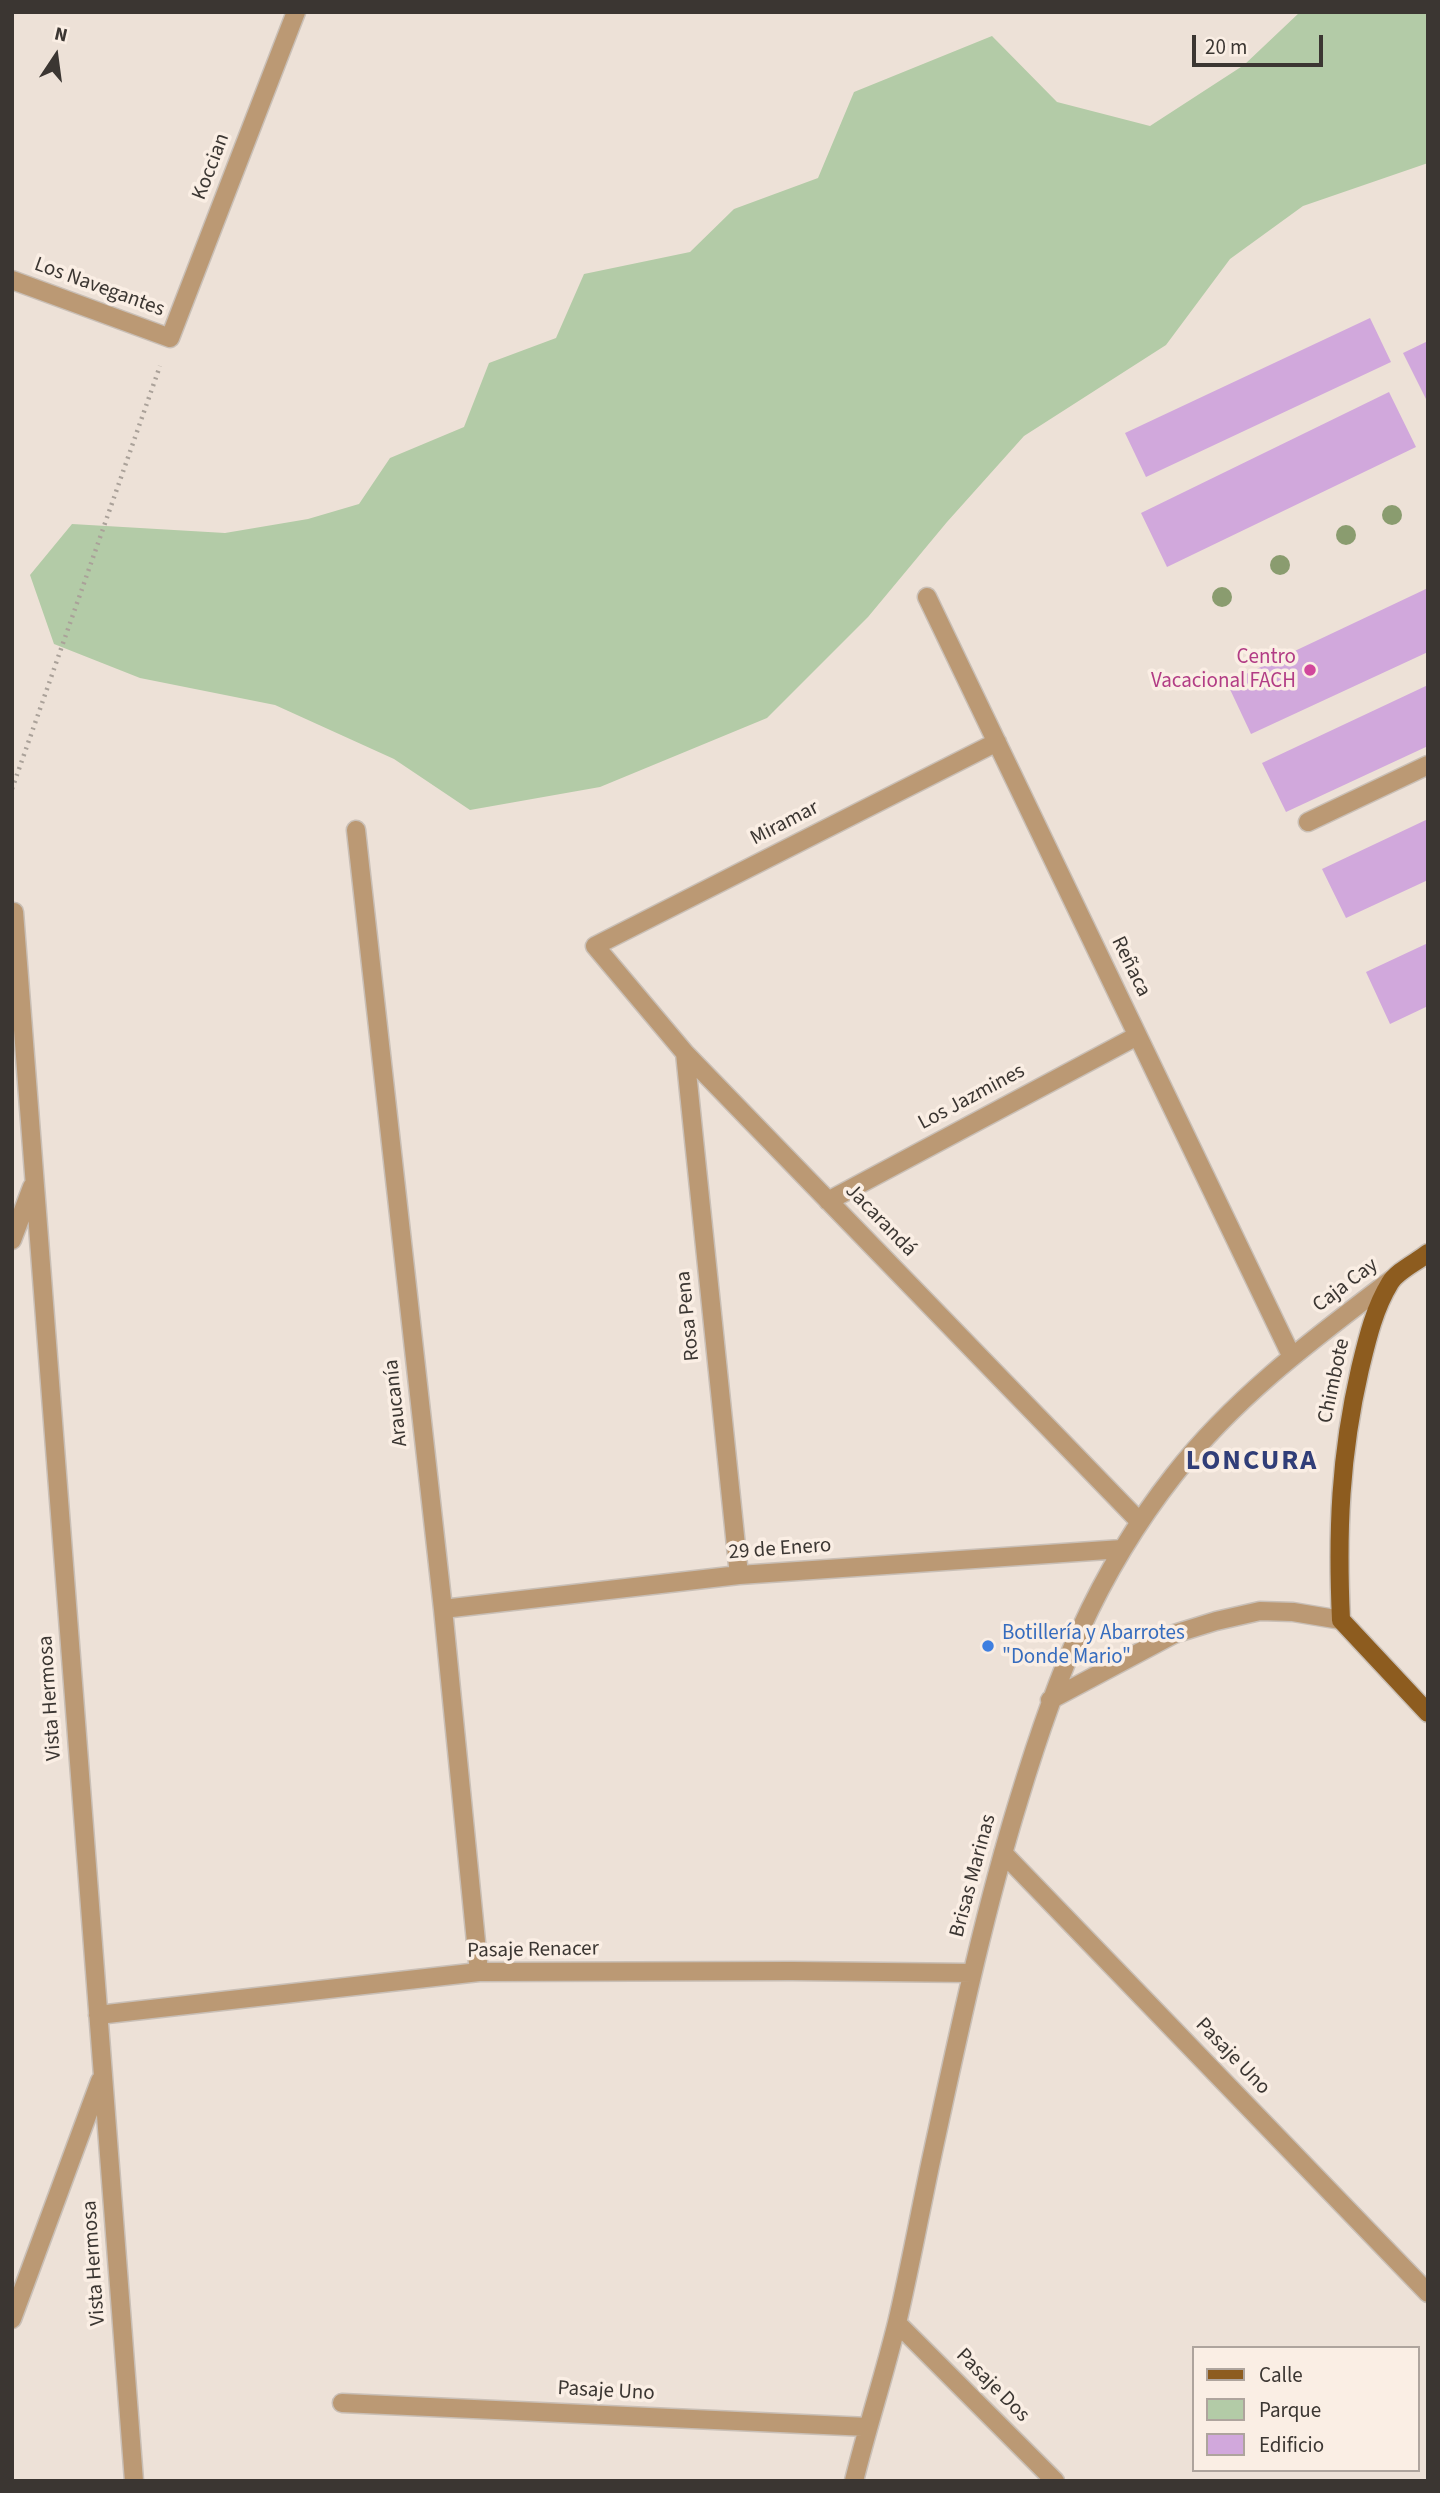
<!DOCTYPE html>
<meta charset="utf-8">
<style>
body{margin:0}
#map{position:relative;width:1440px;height:2493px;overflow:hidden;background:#ede1d7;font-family:"Source Sans 3",sans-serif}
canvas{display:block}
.frame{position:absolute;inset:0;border:14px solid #3b3632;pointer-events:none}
.legend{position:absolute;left:1192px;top:2346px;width:228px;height:126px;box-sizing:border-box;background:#faeee4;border:2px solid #aea49d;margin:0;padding:9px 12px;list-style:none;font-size:21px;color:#3b3632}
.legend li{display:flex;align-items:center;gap:14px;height:35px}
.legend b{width:35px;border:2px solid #aea49d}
.north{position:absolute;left:21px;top:21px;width:70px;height:70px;-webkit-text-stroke:5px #faeee4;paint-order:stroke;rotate:13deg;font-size:19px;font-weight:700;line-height:28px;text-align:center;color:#3b3632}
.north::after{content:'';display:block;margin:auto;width:24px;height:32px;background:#3b3632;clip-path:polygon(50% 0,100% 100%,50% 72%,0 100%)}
.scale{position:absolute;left:1192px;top:35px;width:131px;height:32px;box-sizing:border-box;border:4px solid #3b3632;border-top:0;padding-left:9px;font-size:21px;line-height:24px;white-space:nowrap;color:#3b3632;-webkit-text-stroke:5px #faeee4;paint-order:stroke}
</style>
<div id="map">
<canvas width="1440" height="2493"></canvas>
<div class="frame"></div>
<ul class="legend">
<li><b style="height:9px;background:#8d5c1f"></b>Calle</li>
<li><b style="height:19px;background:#b3cba7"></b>Parque</li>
<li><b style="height:19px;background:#d1a8dc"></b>Edificio</li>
</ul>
<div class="north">N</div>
<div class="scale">20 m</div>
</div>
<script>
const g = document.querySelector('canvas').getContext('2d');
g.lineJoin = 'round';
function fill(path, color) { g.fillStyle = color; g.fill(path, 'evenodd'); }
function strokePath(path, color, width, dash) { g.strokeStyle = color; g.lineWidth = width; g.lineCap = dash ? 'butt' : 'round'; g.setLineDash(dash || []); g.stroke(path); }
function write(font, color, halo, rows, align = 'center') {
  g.font = font + ' "Source Sans 3",sans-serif'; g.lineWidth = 7; g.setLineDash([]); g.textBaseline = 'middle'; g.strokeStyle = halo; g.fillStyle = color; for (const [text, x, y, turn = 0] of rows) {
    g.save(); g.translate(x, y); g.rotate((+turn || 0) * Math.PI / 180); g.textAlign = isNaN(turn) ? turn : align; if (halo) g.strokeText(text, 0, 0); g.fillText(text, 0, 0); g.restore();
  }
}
fill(new Path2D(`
 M1300,12H1428V163L1303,206L1230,259L1166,345L1024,436L947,522L868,617L767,718L600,787L470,810L394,759L275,705L140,678L54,644L30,575L72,524L225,533L308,519L359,504L390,458L464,427L489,363L556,338L584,274L690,252L734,209L818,178L854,92L992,36L1057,102L1150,126L1244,65Z`), '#b3cba7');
fill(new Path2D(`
 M1370,318L1391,362L1146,477L1125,433Z
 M1428,341V403L1403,353Z
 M1389,392L1416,447L1167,567L1141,513Z
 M1428,588V652L1251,734L1227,683Z
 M1428,685V746L1286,812L1262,763Z
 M1428,819V880L1346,918L1322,869Z
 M1428,943V1006L1390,1024L1366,972Z`), '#d1a8dc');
const minor = new Path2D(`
 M12,280L170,338L296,12
 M927,597L1291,1355
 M997,742L595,946L685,1053L1140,1522
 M1308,822L1428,765
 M356,830L443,1609L479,1972
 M14,912L134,2481
 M685,1053L739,1575
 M828,1201L1137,1036
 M12,1240L32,1187
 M443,1609L739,1575L1122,1549
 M1050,1700L1174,1634L1216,1621L1260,1611L1293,1612L1341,1620
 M1003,1853L1428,2293
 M98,2015L479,1972L792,1971L972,1973
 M12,2319L100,2081
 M897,2323L1055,2481
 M342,2403L868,2427
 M854,2481C867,2428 884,2376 897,2323C910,2268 920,2212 932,2156C958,2036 983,1916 1019,1799C1056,1677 1094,1577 1174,1475C1235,1397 1312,1340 1391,1280`);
const major = new Path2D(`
 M1428,1253C1417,1262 1397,1271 1390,1283C1374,1309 1367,1340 1360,1369C1340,1456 1337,1531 1341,1620L1428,1713`);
strokePath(minor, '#c9bfb6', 21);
strokePath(major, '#c9bfb6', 21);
strokePath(new Path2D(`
 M12,789L160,366`), '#aaa199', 4.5, [2, 5]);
strokePath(minor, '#bb9974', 18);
strokePath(major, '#8d5c1f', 18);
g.fillStyle = '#8a9c6f';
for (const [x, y] of [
 [1392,515],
 [1346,535],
 [1280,565],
 [1222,597]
]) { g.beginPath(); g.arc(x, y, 10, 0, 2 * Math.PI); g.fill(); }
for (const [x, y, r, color] of [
 [1310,670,7,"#d1479c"],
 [988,1646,7,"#3f7fe0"]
]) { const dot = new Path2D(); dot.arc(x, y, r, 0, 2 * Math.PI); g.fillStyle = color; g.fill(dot); strokePath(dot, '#faeee4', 2.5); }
write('21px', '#3b3632', '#faeee4', [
 ["Koccian",212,167,-69],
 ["Los Navegantes",99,288,20],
 ["Miramar",785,824,-27],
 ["Reñaca",1130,967,64],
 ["Los Jazmines",972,1098,-28],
 ["Jacarandá",880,1221,46],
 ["Caja Cay",1346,1286,-37],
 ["Rosa Pena",689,1316,-96],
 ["Chimbote",1335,1381,-78],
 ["Araucanía",397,1403,-96],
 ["29 de Enero",780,1550,-4],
 ["Vista Hermosa",51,1698,-94],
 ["Brisas Marinas",974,1876,-75],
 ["Pasaje Renacer",533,1951,-1],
 ["Pasaje Uno",1232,2057,46],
 ["Vista Hermosa",95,2263,-94],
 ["Pasaje Dos",992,2386,45],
 ["Pasaje Uno",606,2392,3]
]);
write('21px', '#b23c85', '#faeee4', [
 ["Centro",1296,658],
 ["Vacacional FACH",1296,682]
], 'right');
write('21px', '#366cbe', '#faeee4', [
 ["Botillería y Abarrotes",1002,1634],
 ["\"Donde Mario\"",1002,1658]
], 'left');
g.letterSpacing = '2px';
write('bold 28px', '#313e78', '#faeee4', [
 ["LONCURA",1252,1463]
]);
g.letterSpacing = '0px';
</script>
